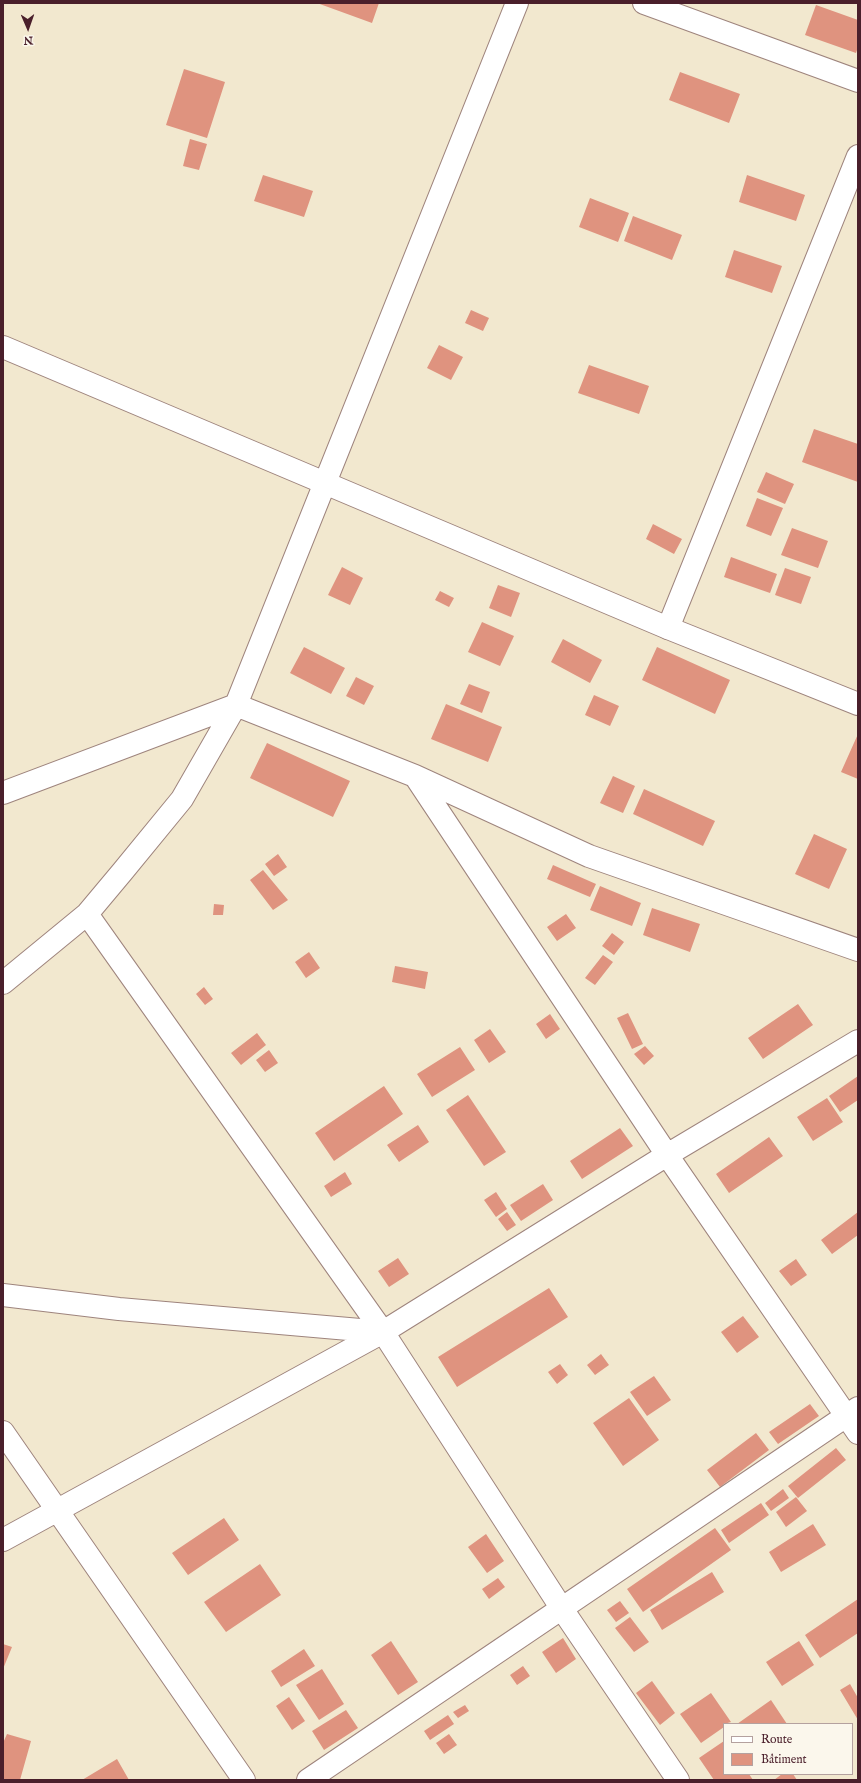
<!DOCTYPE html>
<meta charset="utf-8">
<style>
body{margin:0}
#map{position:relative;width:861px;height:1783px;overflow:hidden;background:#f2e8cf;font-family:"IM FELL English",serif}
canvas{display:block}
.frame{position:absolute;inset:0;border:4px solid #4a1f2b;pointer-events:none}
.legend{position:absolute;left:723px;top:1723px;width:130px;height:52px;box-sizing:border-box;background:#fbf7ec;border:1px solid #b4a19f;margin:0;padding:5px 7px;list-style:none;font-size:12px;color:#4a1f2b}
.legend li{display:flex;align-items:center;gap:8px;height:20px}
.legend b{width:20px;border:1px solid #b4a19f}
.north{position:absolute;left:8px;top:8px;width:40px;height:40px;-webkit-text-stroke:3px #fbf7ec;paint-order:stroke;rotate:178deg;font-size:11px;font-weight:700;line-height:16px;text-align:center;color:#4a1f2b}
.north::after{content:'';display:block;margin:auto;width:14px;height:18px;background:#4a1f2b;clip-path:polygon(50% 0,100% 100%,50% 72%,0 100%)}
</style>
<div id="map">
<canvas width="861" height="1783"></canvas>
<div class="frame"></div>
<ul class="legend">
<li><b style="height:5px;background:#fff"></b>Route</li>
<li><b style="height:11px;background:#df937f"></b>Bâtiment</li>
</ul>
<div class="north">N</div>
</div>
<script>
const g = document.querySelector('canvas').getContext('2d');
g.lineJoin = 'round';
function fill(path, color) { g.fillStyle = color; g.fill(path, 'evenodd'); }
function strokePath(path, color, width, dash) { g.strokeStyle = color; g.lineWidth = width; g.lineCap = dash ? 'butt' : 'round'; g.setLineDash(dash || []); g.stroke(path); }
fill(new Path2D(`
 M317,3H379L372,23Z
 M816,5L858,20V47L856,53L805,35Z
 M184,69L225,82L207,138L166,125Z
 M680,72L740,94L729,123L669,100Z
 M190,139L207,144L199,170L183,166Z
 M263,175L313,191L304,217L254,201Z
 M747,175L805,195L796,221L739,202Z
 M590,198L629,213L618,242L579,227Z
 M633,216L682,235L672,260L624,241Z
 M734,250L782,266L772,293L725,277Z
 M471,310L489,318L483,331L465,323Z
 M439,345L463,357L451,380L427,368Z
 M589,365L649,386L639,414L578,393Z
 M814,429L858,444V482L802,462Z
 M766,472L794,484L785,504L757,492Z
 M757,498L783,508L771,536L746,526Z
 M653,524L682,539L674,554L646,539Z
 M792,528L828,541L818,568L781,555Z
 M731,557L777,574L770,593L724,577Z
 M342,567L363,578L350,605L328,595Z
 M785,568L811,577L801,604L775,595Z
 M498,585L520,593L511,617L489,608Z
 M440,591L454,598L449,607L435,600Z
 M482,622L514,636L500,666L468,652Z
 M563,639L602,660L590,683L551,662Z
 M304,647L345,668L331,694L290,673Z
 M657,647L730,680L715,714L642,680Z
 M356,677L374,686L364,705L346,696Z
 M469,684L490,692L482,713L460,704Z
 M594,695L619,706L610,726L585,715Z
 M446,704L502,727L488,762L431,739Z
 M858,734V779L841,772Z
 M267,743L350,781L333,817L250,778Z
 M613,776L635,786L623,813L600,803Z
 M644,789L715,821L703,846L633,814Z
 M814,834L847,849L829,889L795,874Z
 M278,854L287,867L274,876L265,864Z
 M553,865L596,884L590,897L547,879Z
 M263,870L288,900L273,910L250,880Z
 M600,886L641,903L632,926L590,910Z
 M214,904L224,905L223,915H213Z
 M652,908L700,924L690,952L643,935Z
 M566,914L576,928L557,941L547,927Z
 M612,933L624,942L614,955L602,946Z
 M309,952L320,968L306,978L295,962Z
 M603,955L613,962L595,985L585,978Z
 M395,966L428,972L425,989L392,982Z
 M204,987L213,999L205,1005L196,994Z
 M798,1004L813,1025L763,1059L748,1038Z
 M628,1013L643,1044L632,1049L617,1018Z
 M550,1014L560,1029L546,1039L536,1024Z
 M490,1029L506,1052L489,1063L474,1040Z
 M257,1033L266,1045L241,1065L231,1053Z
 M645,1046L654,1056L644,1065L634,1054Z
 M460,1047L475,1070L432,1097L417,1074Z
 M269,1050L278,1063L265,1072L256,1060Z
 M858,1076V1100L840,1112L829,1096Z
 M384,1086L403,1114L334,1161L315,1133Z
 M468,1095L506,1152L484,1166L446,1110Z
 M827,1098L843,1122L813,1141L797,1117Z
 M418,1125L429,1142L399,1162L387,1145Z
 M620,1128L633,1146L582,1179L570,1161Z
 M769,1137L783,1156L729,1193L716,1174Z
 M345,1172L352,1184L331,1197L324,1186Z
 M543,1184L553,1200L521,1221L510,1205Z
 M496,1192L507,1209L496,1217L484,1200Z
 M507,1212L516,1225L507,1231L498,1219Z
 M858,1212V1235L832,1254L821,1240Z
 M398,1258L409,1274L389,1287L378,1271Z
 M796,1259L807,1275L791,1286L779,1271Z
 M549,1288L568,1317L457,1387L438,1357Z
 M743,1316L759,1337L737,1353L721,1332Z
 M601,1354L609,1365L595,1375L587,1365Z
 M560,1364L568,1375L557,1384L548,1372Z
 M654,1376L671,1400L647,1416L630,1392Z
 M629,1398L659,1440L623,1466L593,1423Z
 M810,1404L819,1416L778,1444L769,1432Z
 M756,1433L769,1450L720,1487L707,1470Z
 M836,1448L846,1460L798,1498L788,1486Z
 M783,1489L789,1498L771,1511L765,1503Z
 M796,1497L807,1511L786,1527L776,1512Z
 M761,1503L769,1515L729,1543L721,1530Z
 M224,1518L239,1540L188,1575L172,1553Z
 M813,1524L826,1545L781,1572L769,1552Z
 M715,1528L731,1550L643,1612L627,1589Z
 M486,1534L504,1561L487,1573L468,1547Z
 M260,1564L281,1595L226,1632L204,1602Z
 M712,1572L724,1592L662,1630L650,1610Z
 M498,1578L505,1587L489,1599L482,1589Z
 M858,1599V1633L820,1658L805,1635Z
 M620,1601L629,1613L616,1622L607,1610Z
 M630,1617L649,1642L634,1652L615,1628Z
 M563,1638L576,1659L556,1673L542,1652Z
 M391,1641L418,1682L398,1695L371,1655Z
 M799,1641L814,1665L782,1686L766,1662Z
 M3,1644L12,1647L3,1669Z
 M304,1649L315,1666L281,1687L271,1671Z
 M523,1666L530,1676L517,1685L510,1675Z
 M322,1669L344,1704L319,1720L296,1685Z
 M652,1681L675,1713L660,1725L636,1693Z
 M850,1684L858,1698V1720L840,1690Z
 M711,1693L731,1722L724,1724V1727L701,1743L680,1714Z
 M289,1697L305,1721L292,1730L276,1706Z
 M771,1700L787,1724H737Z
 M465,1705L469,1711L458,1718L453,1712Z
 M346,1710L358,1728L324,1750L312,1731Z
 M448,1715L454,1724L430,1740L424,1731Z
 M7,1734L31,1741L20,1780H3V1743Z
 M449,1734L457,1745L444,1754L436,1743Z
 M724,1741V1774H749L753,1780H714L699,1758Z
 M117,1759L129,1780H82Z
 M782,1774H793L797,1780H774Z`), '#df937f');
const street = new Path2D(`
 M644,3L858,81
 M668,628L858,156
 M415,776L667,1155L858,1433
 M3,793L236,705L415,776L589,856L858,950
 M87,914L383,1332L562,1609L678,1780
 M3,983L87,914L123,871L182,799L236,705L517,3
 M3,1295L119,1309L383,1332
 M3,1432L244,1780
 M3,1540L383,1332L667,1155L858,1041
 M308,1780L858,1408`);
const primary = new Path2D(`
 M3,347L668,628L858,704`);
strokePath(street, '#9e847d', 24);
strokePath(primary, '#9e847d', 24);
strokePath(street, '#fff', 22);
strokePath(primary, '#fff', 22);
</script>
